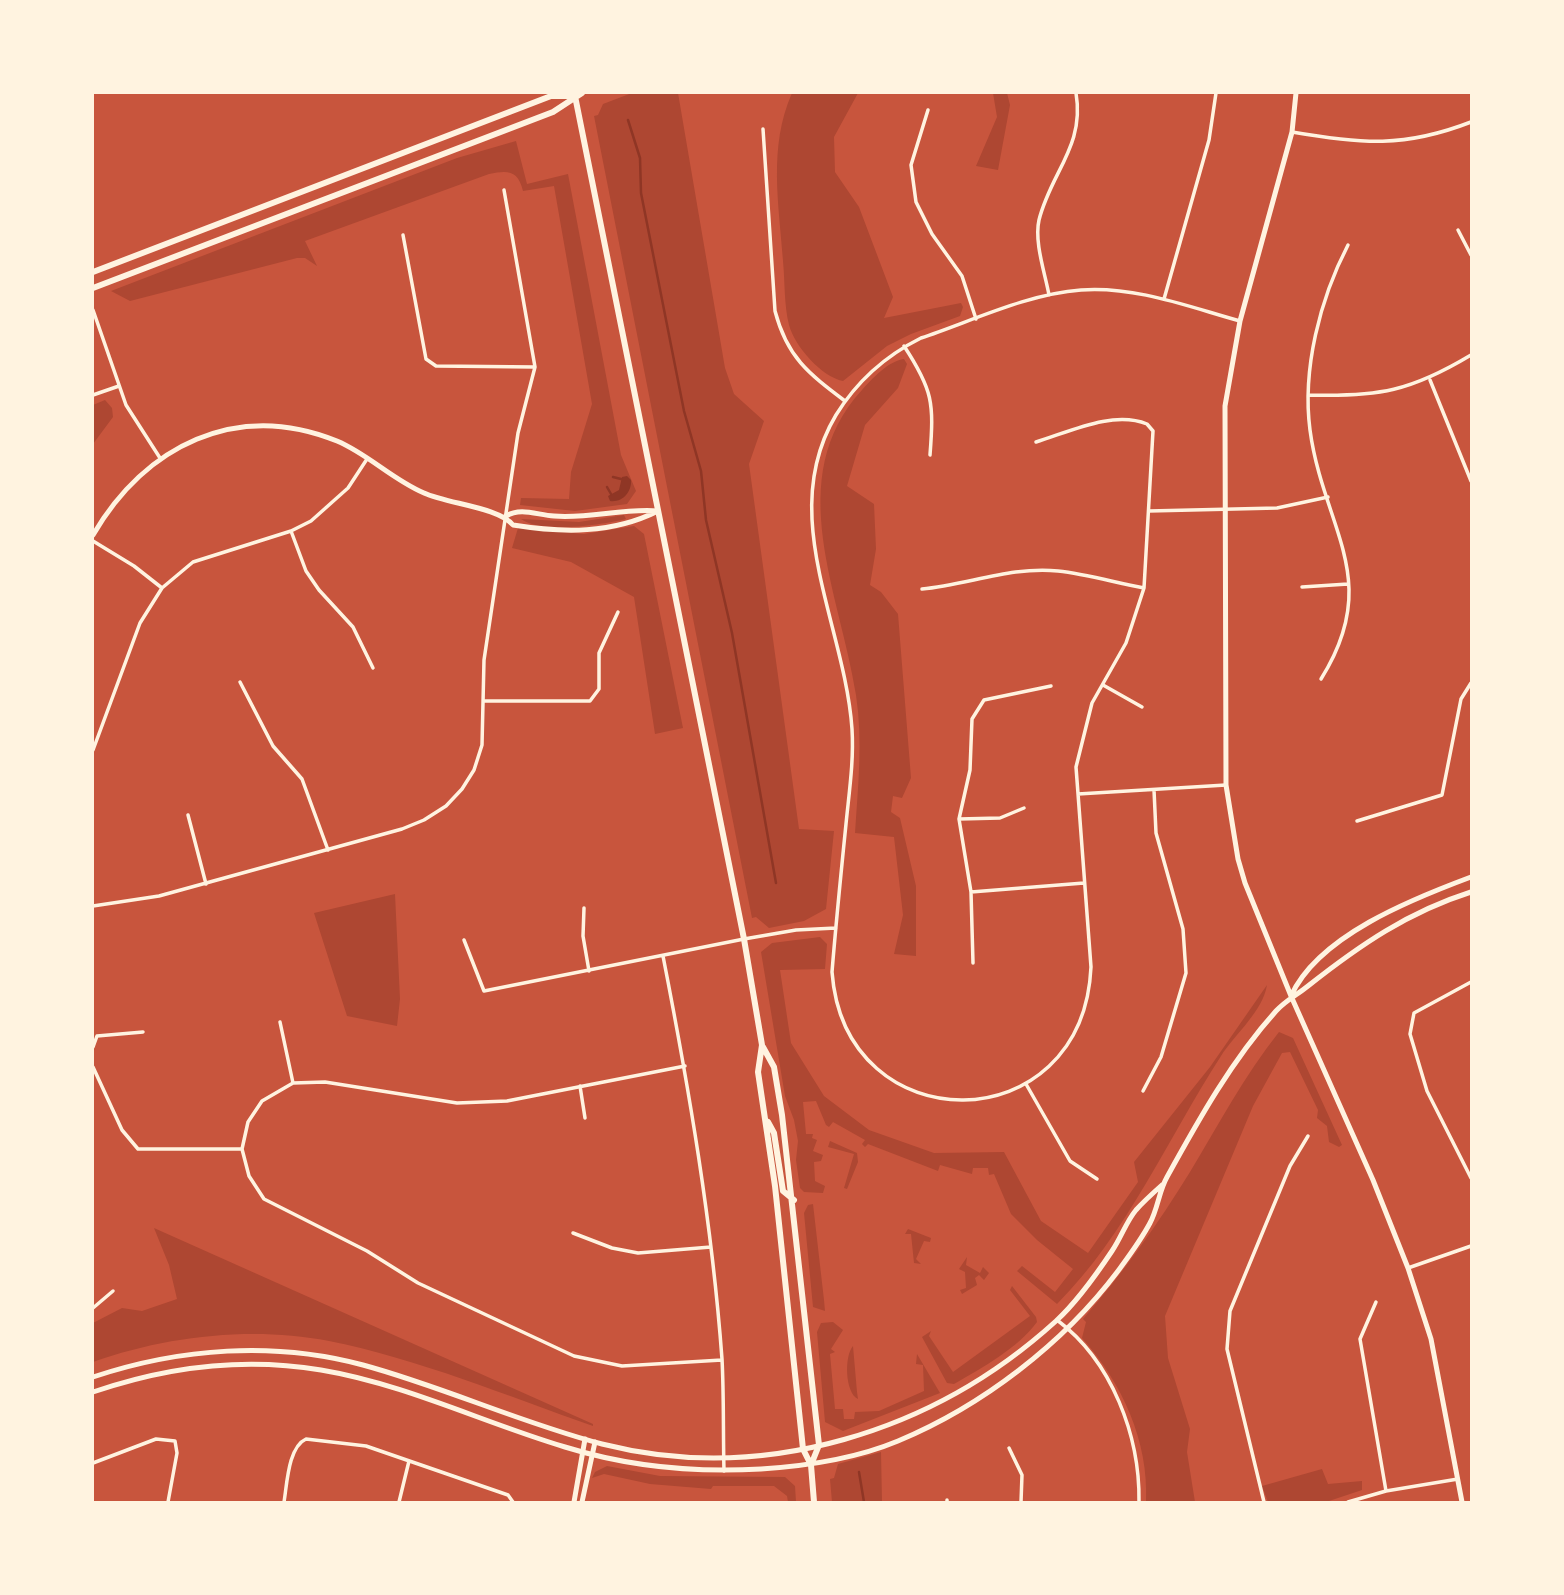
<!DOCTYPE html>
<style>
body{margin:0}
#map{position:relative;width:1564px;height:1595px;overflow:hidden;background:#c8553d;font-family:"PT Sans Narrow",sans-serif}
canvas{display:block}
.frame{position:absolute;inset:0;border:94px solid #fff3e0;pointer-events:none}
</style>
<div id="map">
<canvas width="1564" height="1595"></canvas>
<div class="frame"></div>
</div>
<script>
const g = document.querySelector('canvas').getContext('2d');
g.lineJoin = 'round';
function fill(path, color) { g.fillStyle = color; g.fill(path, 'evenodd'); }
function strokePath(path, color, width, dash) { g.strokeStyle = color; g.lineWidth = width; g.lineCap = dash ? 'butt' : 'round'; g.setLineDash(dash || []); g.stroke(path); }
fill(new Path2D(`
 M632,93H678L725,368L734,394L764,421L749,464L799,829L834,831L826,909L804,921L769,928L756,917L752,918L594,116L598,115L603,104Z
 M792,93H858L834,137L835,172L859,207L893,297L884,318L961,303L963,307L960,316L911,334L887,346L843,381C822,377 795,347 789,325C784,305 785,282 783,261C779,204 768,147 792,93Z
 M993,93H1007L1010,105L998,170L976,166L997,117Z
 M516,141L527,184L568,174L621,455L636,491L627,504L575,511L520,505L521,498L569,499L571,472L592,404L554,186L523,191C518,170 508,170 489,174L305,241L317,266L305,258H297L130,301L111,291L457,158Z
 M904,359L907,364L898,388L865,425L847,486L874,504L876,549L870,585L881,592L898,614L911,778L902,798L893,796L891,812L900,818L916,886V956L894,954L903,915L894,837L855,833C858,787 863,741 856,695C841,595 781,478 862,390C872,379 888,361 904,359Z
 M105,400L112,408L113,417L93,444V405Z
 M624,515L626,519C601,525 541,534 521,519L579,522Z
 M634,526L644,534L683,728L655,734L634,597L571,562L512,548L518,528L584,534Z
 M395,894L400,999L397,1026L347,1016L314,913Z
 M820,937L827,944L825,969L780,970L791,1043L824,1096L869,1130L934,1153L1004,1152L1041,1221L1088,1253L1138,1182L1134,1162L1210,1067L1267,985C1263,1011 1235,1034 1221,1056C1168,1138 1127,1234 1057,1304L1017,1271L1022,1266L1055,1292L1073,1269L1037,1240L1011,1214L994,1174L989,1175L988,1168H973L972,1174L940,1165L938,1171L868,1144L865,1147L862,1144L865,1140L833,1122L829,1127L826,1125L816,1101L803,1102L806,1134H813L812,1138L817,1140L813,1151L823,1155L821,1161L814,1162L815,1181L825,1186L823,1193L804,1192L800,1188L796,1160L798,1141L794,1120L785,1096L761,952L772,943Z
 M1279,1032L1293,1038L1342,1145L1339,1147L1329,1142L1327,1126L1317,1118L1318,1110L1290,1052L1282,1053L1253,1106L1165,1316L1168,1358L1190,1429L1187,1452L1195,1502H1146C1149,1441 1122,1383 1082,1338L1086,1322L1083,1319C1123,1273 1158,1224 1190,1172C1219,1124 1244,1076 1279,1032Z
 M830,1141L857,1153L858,1162L847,1189L844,1188L854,1154L828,1147Z
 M813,1204L824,1300L825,1311L813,1307L804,1213L808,1205Z
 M154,1228L593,1424V1426C507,1396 419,1359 329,1341C252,1326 166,1336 93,1362V1323L122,1308L142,1311L177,1299L169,1265Z
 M908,1229L931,1238L930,1242L924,1241L916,1259L921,1264L914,1263L911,1234H905Z
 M967,1257L966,1265L980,1273L983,1267L989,1273L984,1280L979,1275L975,1278L977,1285L962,1294L960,1290L966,1288L965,1272L959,1269Z
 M1012,1286L1036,1317L1037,1322C1018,1348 982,1368 954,1384L947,1383L922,1337L931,1331L929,1336L953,1372L1030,1316L1010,1290Z
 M833,1322L843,1330L831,1349L835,1352L830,1354L835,1409H843L844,1419H854L855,1412L879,1411L924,1391L923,1365L916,1364L917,1354L940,1393L843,1431L825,1422L817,1332L821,1323Z
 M853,1346L857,1392L858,1399C845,1393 844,1356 853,1346Z
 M881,1452L882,1502H832L830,1479L834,1478L838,1464Z
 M607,1466L660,1476L785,1477L795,1486L796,1502H788L787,1496L774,1486H713L711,1489L650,1484L604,1474L592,1478L595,1472Z
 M1322,1469L1328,1484L1362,1481V1490L1326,1502H1268L1262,1486Z`), '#ae4732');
fill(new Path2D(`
 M622,477L627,476L631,480C632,492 622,503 610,501L608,496L619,490Z`), '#8f3625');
strokePath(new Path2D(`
 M628,120L640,158L641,193L684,411L701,471L706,520L732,633L776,883
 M613,477L621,479
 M607,487L611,494
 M859,1472L864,1502`), '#8f3625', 2.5);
strokePath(new Path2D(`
 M928,110L911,165L916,202L932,234L962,276L976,319
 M763,129L775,311C787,357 808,373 845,401
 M1292,132C1362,144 1404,148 1471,122
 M1458,230L1471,255
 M403,235L426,359L436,366L535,367
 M1049,295C1045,273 1034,242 1039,220C1051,172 1085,146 1076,93
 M1164,299L1209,140L1216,93
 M93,310L126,405L160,458
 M904,346C933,390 934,403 930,455
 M1430,380L1471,481
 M93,395L119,386
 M1309,395C1379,397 1411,391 1471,355
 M1036,442C1069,432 1113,410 1147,424L1153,431L1144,588L1126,643L1092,703L1076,767L1091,967C1083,1143 845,1144 832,972C836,923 841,873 846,824C849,793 854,761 852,729C845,625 776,515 836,415C857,381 885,356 921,338C972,321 1027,294 1081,290C1136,286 1189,307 1240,321
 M1149,511L1277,508L1328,497
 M291,531L306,571L319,590L353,627L373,668
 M93,541L134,566L162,588
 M1302,587L1348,584
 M922,589C967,585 1012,566 1058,571C1087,574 1116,583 1144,588
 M1321,679C1384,579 1323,528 1310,430C1302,369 1320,299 1348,245
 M240,682L273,746L302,779L328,850
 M1103,685L1142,707
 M484,701H590L599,689V653L618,612
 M93,750L140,623L162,588L193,562L291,531L311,521L348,488L367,459
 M1078,794L1226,785
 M188,815L206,884
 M959,819L1000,818L1024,808
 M1357,821L1442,795L1461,699L1471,683
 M971,892L1084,883
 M93,906L159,896L402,829L424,820L446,806L462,789L474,770L482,745L484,660L518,433L535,367L504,190
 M584,908L583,936L589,971
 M464,940L484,991L744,939L796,930L836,928
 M663,956C689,1089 712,1223 722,1359C724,1396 723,1434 724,1471
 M973,963L971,892L959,819L970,770L972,719L984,700L1051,686
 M1471,982L1414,1013L1410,1034L1427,1091L1471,1178
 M280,1022L293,1083
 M93,1047L97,1036L143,1032
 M685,1066L507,1101L457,1103L325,1082L293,1083L262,1101L248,1122L242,1149L249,1176L264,1199L367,1251L418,1283L574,1356L622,1366L722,1360
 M93,1067L122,1130L138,1149H242
 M1026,1084L1070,1161L1097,1179
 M580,1086L585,1118
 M1143,1091L1161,1057L1186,973L1183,929L1156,833L1154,790
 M573,1233L612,1248L638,1253L711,1247
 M1408,1268L1471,1246
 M1376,1302L1360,1339L1386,1491
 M93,1308L113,1291
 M1057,1320C1112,1361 1140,1436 1139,1502
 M1009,1448L1022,1475L1021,1502
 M93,1463L156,1439L175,1441L177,1453L168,1502
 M947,1500V1502
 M284,1502C287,1485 288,1447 306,1439L366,1446L508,1495L513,1502
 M399,1502L409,1461
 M1264,1502L1227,1349L1230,1311L1290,1166L1308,1136
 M1348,1502L1386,1491L1458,1479`), '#fff3e0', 3.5);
strokePath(new Path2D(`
 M506,516C521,507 537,515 554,516C589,519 623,508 658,511
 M93,535C145,446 236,400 337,441C368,454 393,480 424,493C448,504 498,507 513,525C563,533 612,534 658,511
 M574,1502L585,1439
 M582,1502L595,1442`), '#fff3e0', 5);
strokePath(new Path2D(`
 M1296,93L1292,132L1240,321L1225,406L1226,785L1238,859L1245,883L1291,996L1373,1180L1408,1268L1431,1339L1462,1502
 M1291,996C1318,936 1412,899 1471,877
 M93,1377C180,1348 274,1341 363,1365C444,1387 521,1423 602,1444C764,1485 934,1432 1056,1321C1077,1302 1096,1275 1112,1251C1121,1238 1126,1222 1136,1210C1144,1201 1153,1193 1162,1185
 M93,1392C166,1367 244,1357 321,1370C405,1384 484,1423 565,1447C630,1467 693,1473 761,1469C807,1466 855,1459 898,1441C982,1406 1063,1344 1118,1271C1129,1256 1141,1240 1150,1223C1158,1208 1159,1191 1167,1177C1199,1119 1232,1060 1276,1011C1286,1000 1297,995 1308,986C1360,945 1408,912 1471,892`), '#fff3e0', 5);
strokePath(new Path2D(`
 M575,96L744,939L762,1045L758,1072L775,1186L801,1430L803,1449L811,1465L814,1502
 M93,272L551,96H573
 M93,288L553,112L582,93
 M763,1047L774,1067L782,1115L819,1445L811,1465
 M768,1122L774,1133L783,1191L794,1200`), '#fff3e0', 6);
</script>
